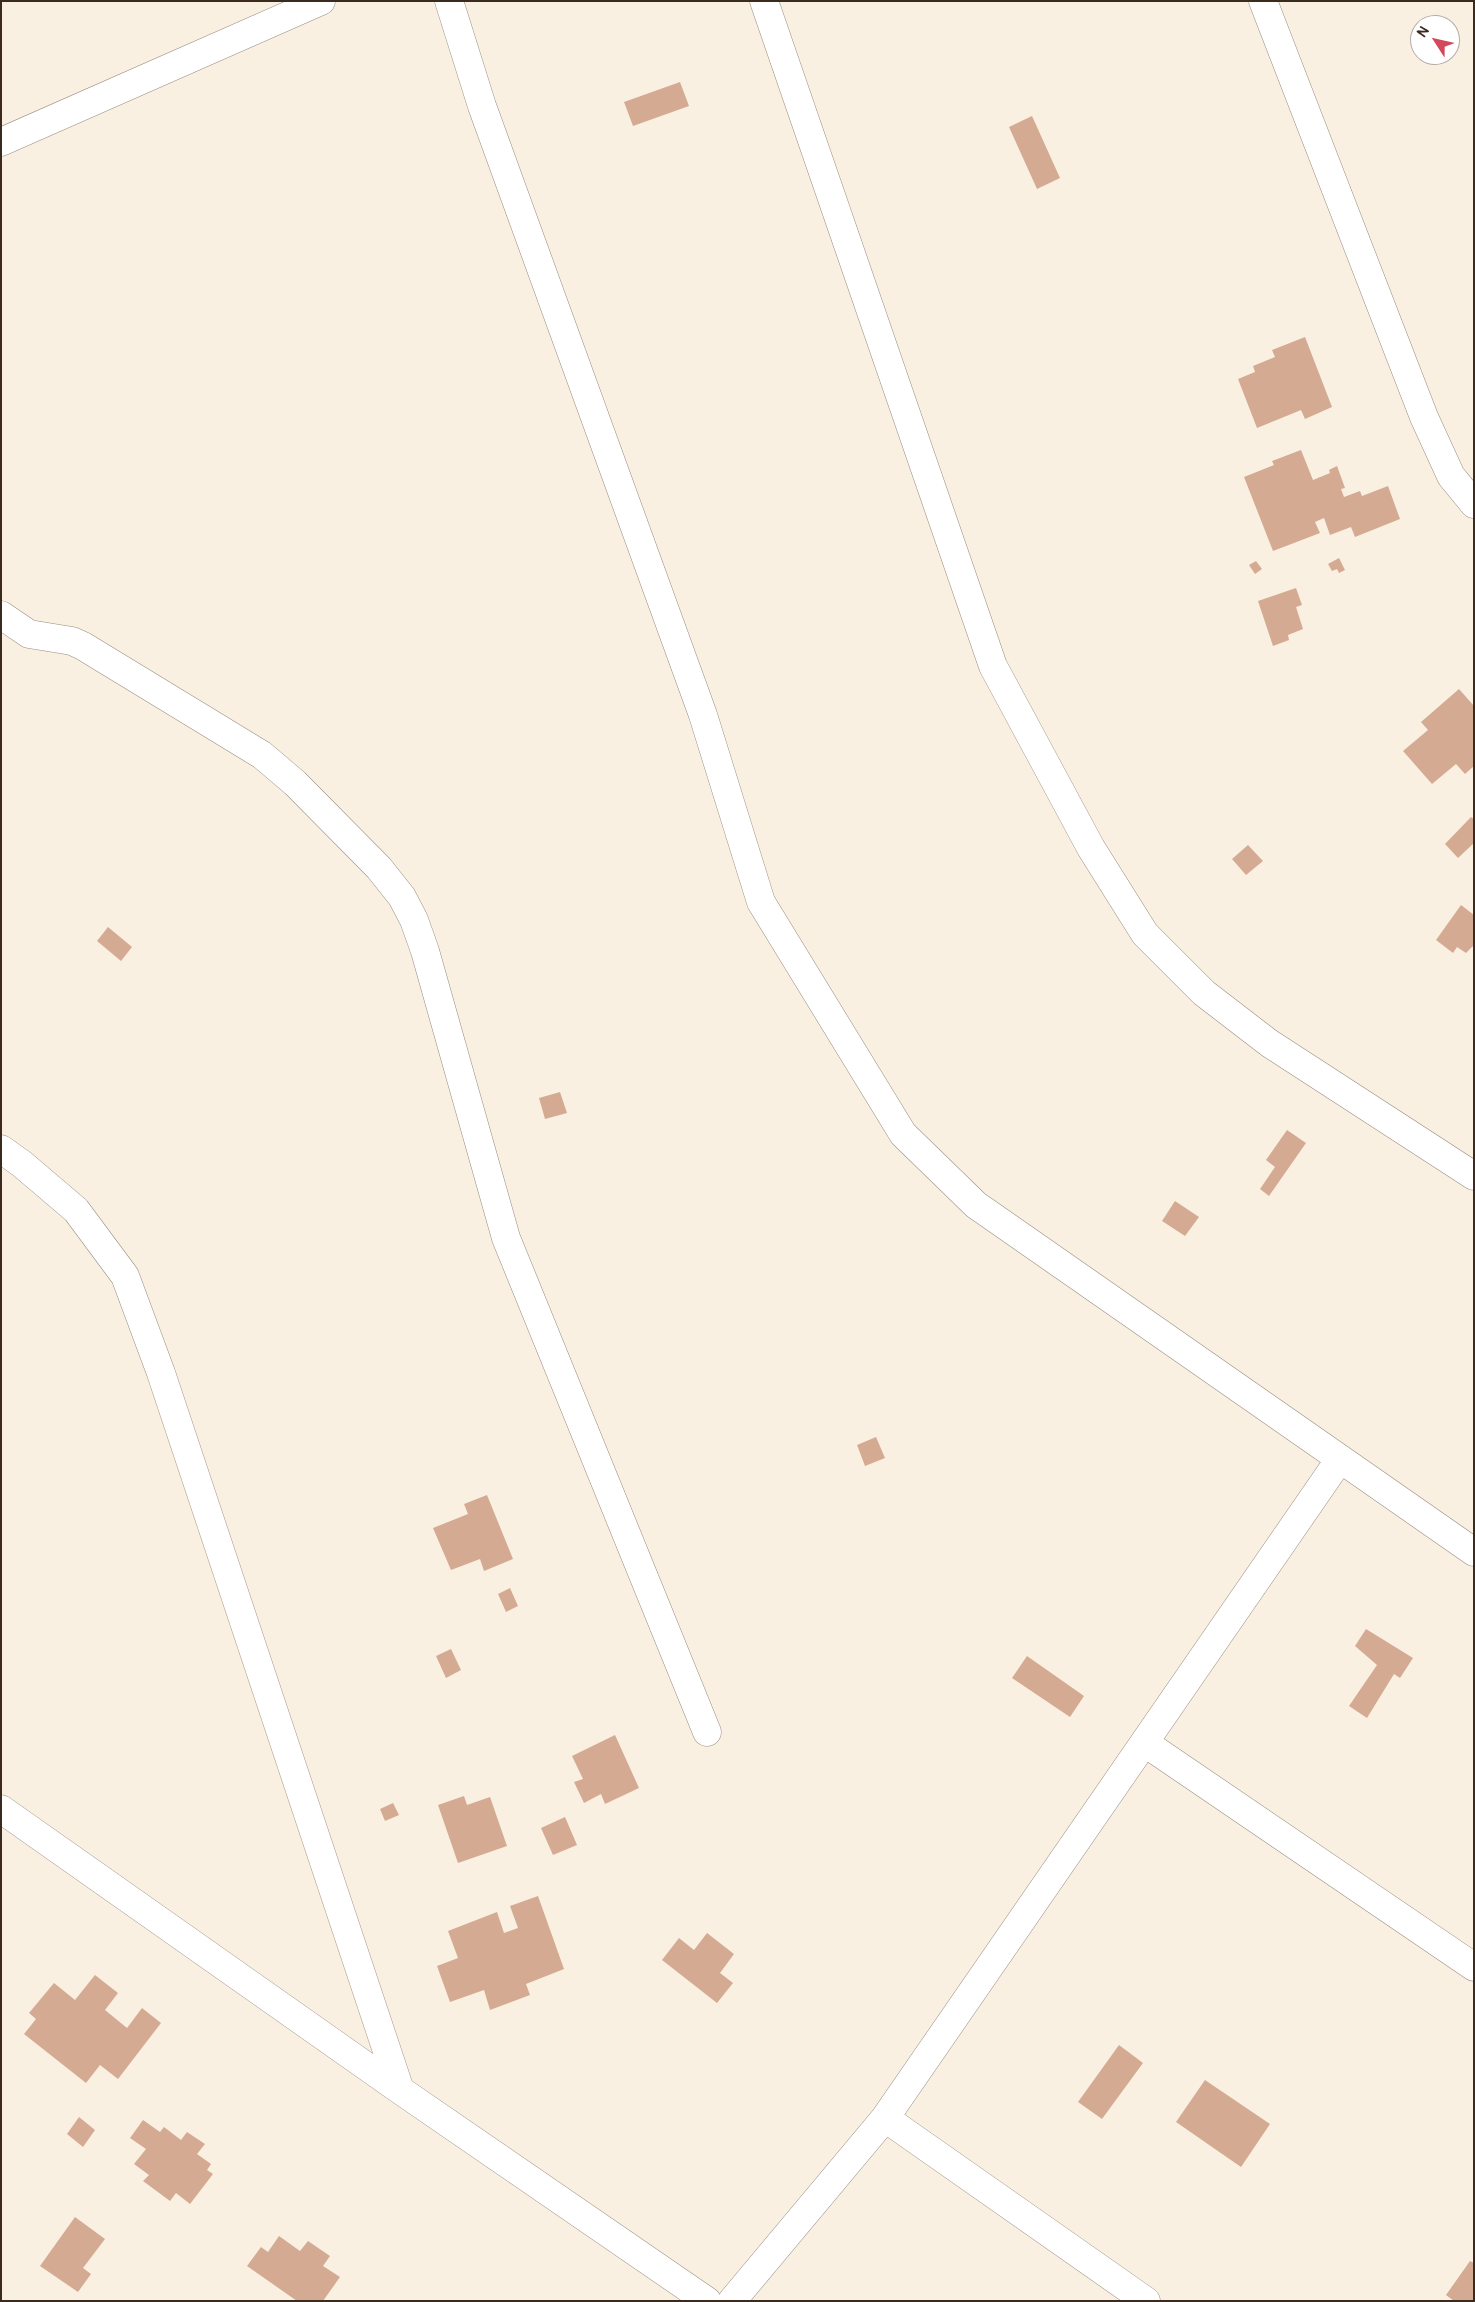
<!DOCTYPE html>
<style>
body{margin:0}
#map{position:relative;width:1475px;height:2302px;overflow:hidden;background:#f9f0e1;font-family:Pangolin,sans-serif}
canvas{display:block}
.frame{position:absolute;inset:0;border:2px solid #3b2a1e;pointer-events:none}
.north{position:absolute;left:1410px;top:15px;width:50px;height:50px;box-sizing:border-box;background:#fff;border:1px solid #b1aaa5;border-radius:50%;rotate:305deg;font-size:14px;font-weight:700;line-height:20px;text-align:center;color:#3b2a1e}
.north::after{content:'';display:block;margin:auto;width:18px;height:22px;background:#d1495b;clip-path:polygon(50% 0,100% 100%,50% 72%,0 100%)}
</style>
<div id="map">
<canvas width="1475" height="2302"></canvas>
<div class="frame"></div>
<div class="north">N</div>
</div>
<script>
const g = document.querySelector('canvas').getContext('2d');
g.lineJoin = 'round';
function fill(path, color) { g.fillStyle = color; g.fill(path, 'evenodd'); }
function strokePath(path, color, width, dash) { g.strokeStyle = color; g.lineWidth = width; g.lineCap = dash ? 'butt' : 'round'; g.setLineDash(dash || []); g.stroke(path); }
fill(new Path2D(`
 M680,82L689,106L633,126L624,102Z
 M1032,116L1060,178L1037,189L1009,127Z
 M1305,337L1332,407L1305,419L1301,410L1257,428L1238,379L1255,372L1253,366L1275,357L1272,350Z
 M1301,450L1313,480L1330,473L1329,470L1337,466L1345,488L1341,489L1344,497L1360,491L1362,496L1388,486L1400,519L1355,537L1351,527L1330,535L1324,518L1315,522L1320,533L1273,551L1244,477L1274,465L1272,461Z
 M1339,558L1345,570L1339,573L1337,569L1332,571L1328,564Z
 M1256,561L1262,569L1255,574L1249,565Z
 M1296,588L1302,605L1296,607L1303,629L1288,635L1289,640L1273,646L1258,601Z
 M1459,689L1474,706V766L1465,774L1456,764L1432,784L1403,751L1428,730L1421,722Z
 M1471,817L1474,819V843L1458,858L1445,844Z
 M1248,845L1263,861L1246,875L1232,859Z
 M1461,905L1474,915V945L1466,953L1457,947L1453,953L1436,940Z
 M108,927L132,947L121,961L97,941Z
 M560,1092L567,1113L545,1119L539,1098Z
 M1287,1130L1306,1143L1269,1196L1260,1189L1275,1167L1266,1160Z
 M1175,1201L1199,1217L1185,1236L1162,1221Z
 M876,1437L885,1458L865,1466L857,1445Z
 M487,1495L513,1559L484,1571L480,1559L451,1570L433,1528L468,1514L464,1504Z
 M510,1588L518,1606L506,1612L498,1594Z
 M1366,1629L1413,1658L1400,1678L1394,1674L1367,1718L1349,1706L1377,1665L1355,1646Z
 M451,1649L461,1670L446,1678L436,1656Z
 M1027,1656L1084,1696L1070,1717L1012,1678Z
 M615,1735L639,1788L605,1804L601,1794L584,1803L574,1782L583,1779L572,1756Z
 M464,1796L467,1805L490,1797L507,1846L458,1863L438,1805Z
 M393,1803L399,1815L385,1821L380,1809Z
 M565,1817L577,1845L553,1855L541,1828Z
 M538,1896L564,1969L526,1984L530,1995L490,2010L484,1990L450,2002L437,1966L458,1958L448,1931L497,1912L504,1933L518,1928L510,1906Z
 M707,1933L734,1954L720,1973L733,1983L717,2003L662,1960L679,1938L694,1950Z
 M95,1975L118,1993L105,2010L127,2028L142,2008L161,2023L118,2079L100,2065L86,2083L24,2034L36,2019L29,2013L54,1983L75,2000Z
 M1119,2045L1143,2063L1102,2119L1078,2102Z
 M1205,2080L1270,2124L1241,2167L1176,2122Z
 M79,2117L95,2130L83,2147L67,2134Z
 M143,2120L160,2132L164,2127L181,2140L187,2132L205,2144L197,2154L211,2164L207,2170L213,2174L190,2204L176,2193L170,2201L143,2181L149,2175L134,2164L146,2149L130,2138Z
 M75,2217L105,2239L83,2268L91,2274L78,2292L40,2266Z
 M279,2236L300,2251L308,2241L330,2256L323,2266L340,2277L323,2301H297L247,2266L261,2247L268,2252Z
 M1470,2261L1474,2263V2301H1454L1446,2295Z`), '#d5aa92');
const minor = new Path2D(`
 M449,1L482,106L703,715L761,902L903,1134L976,1205L1474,1552
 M764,1L993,666L1091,848L1145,934L1204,993L1269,1043L1474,1176
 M1263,1L1424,417L1451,476L1474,504
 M1,142L321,1
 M1,615L29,634L72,641L83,646L262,755L295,783L379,868L402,897L414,920L425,951L506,1238L707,1732
 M1,1149L22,1164L76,1210L125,1276L161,1373L400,2090
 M1145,1743L1474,1967
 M1,1809L400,2090L707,2301
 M885,2118L1146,2301
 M732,2301L885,2118L1340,1459`);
strokePath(minor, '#9a8d80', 29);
strokePath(minor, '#fff', 28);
</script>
